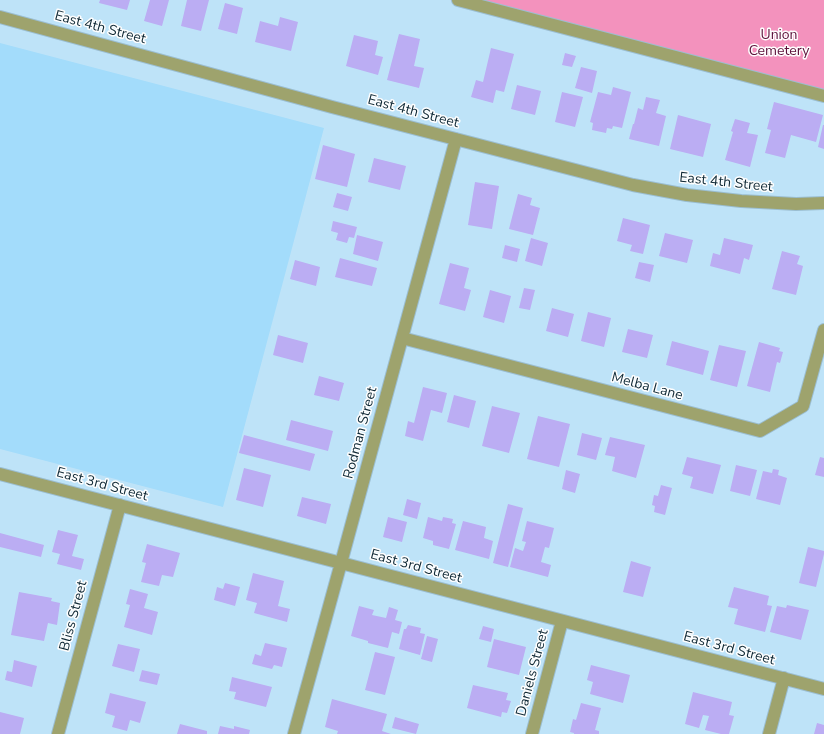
<!DOCTYPE html>
<style>
body{margin:0}
canvas{display:block;background:#bee3f8}
</style>
<canvas width="824" height="734"></canvas>
<script>
const g = document.querySelector('canvas').getContext('2d');
g.lineJoin = 'round';
function fill(path, color) { g.fillStyle = color; g.fill(path, 'evenodd'); }
function strokePath(path, color, width, dash) { g.strokeStyle = color; g.lineWidth = width; g.lineCap = dash ? 'butt' : 'round'; g.setLineDash(dash || []); g.stroke(path); }
function write(font, color, halo, rows, align = 'center') {
  g.font = font + ' "Nunito Sans",sans-serif'; g.lineWidth = 3; g.setLineDash([]); g.textBaseline = 'middle'; g.strokeStyle = halo; g.fillStyle = color; for (const [text, x, y, turn = 0] of rows) {
    g.save(); g.translate(x, y); g.rotate((+turn || 0) * Math.PI / 180); g.textAlign = isNaN(turn) ? turn : align; if (halo) g.strokeText(text, 0, 0); g.fillText(text, 0, 0); g.restore();
  }
}
fill(new Path2D(`
 M0,43L324,128L223,507L0,449Z`), '#a3dcfb');
fill(new Path2D(`
 M450,0H824V102Z`), '#f392bd');
fill(new Path2D(`
 M100,0H130L127,10L99,3Z
 M150,0H169L162,26L144,21Z
 M187,0H209L201,31L181,26Z
 M225,3L243,8L237,34L218,29Z
 M280,17L298,22L291,51L255,42L260,21L278,26Z
 M399,34L420,39L414,66L424,68L419,88L387,80Z
 M354,35L378,41L375,55L383,57L378,75L346,66Z
 M491,48L514,54L504,92L496,90L493,103L471,97L476,80L483,82Z
 M565,53L576,56L572,67L562,65Z
 M581,67L597,71L592,93L575,88Z
 M517,85L541,91L535,115L511,109Z
 M613,87L631,92L622,128L613,126L612,129L607,128L606,133L592,130L593,123L590,122L598,92L611,95Z
 M562,92L583,97L575,127L555,122Z
 M646,97L660,100L656,113L666,116L659,146L629,139L633,124H634L638,108L643,110Z
 M774,102L823,115L816,142L791,135L785,158L765,153L771,130L767,129Z
 M678,115L711,124L703,157L670,149Z
 M735,119L750,123L747,133L758,135L750,167L725,160L733,132L731,131Z
 M823,125H824V149L818,147Z
 M323,145L355,154L347,187L315,179Z
 M374,158L406,166L400,190L368,182Z
 M475,182L499,186L492,229L468,225Z
 M337,193L352,197L348,211L333,207Z
 M518,194L532,198L530,205L540,208L533,235L509,229Z
 M623,218L650,225L643,254L630,251L632,245L617,241Z
 M333,221L357,227L354,238L349,237L347,243L336,240L338,233L331,231Z
 M665,233L693,240L687,263L659,256Z
 M357,235L383,242L378,261L353,254Z
 M531,238L548,243L542,266L525,261Z
 M724,238L753,245L749,260L744,258L740,274L710,266L713,253L720,255Z
 M505,245L520,249L517,262L502,258Z
 M782,251L800,256L797,264L803,266L796,295L772,289Z
 M340,258L377,268L372,286L335,277Z
 M295,260L320,267L316,286L290,279Z
 M639,262L654,265L650,282L635,278Z
 M450,263L469,268L464,288L471,290L465,311L439,304Z
 M524,288L535,290L530,310L519,308Z
 M490,290L511,296L504,323L483,317Z
 M552,308L574,314L568,337L546,331Z
 M588,312L611,318L604,347L581,341Z
 M628,329L653,335L647,358L622,352Z
 M278,335L308,343L303,363L273,355Z
 M672,341L709,351L703,375L666,365Z
 M759,342L780,348L779,351L783,352L780,363L777,362L770,392L747,386Z
 M719,345L746,351L737,387L710,380Z
 M319,376L344,383L339,401L314,395Z
 M423,387L447,393L442,413L431,410L423,441L405,436L408,421L414,423Z
 M454,395L476,401L469,428L447,422Z
 M492,406L520,413L509,453L482,446Z
 M538,416L570,424L559,467L527,459Z
 M291,420L333,431L328,451L286,440Z
 M582,433L602,438L596,460L577,455Z
 M244,435L315,454L310,471L239,453Z
 M610,437L645,445L636,478L612,471L615,457L605,455Z
 M687,457L721,465L713,494L690,488L693,477L682,474Z
 M820,457L824,458V477L815,475Z
 M736,465L757,470L750,496L730,491Z
 M244,468L271,475L263,507L236,500Z
 M773,469L779,470L778,475L787,478L780,505L756,499L763,471L772,473Z
 M566,470L580,474L575,493L562,489Z
 M661,485L672,488L665,515L654,512L655,506L652,505L654,495L658,496Z
 M302,497L331,504L326,524L297,516Z
 M407,499L421,503L417,519L403,515Z
 M508,504L523,508L508,567L493,563Z
 M388,517L407,522L402,542L383,537Z
 M428,517L442,521L443,517L453,519L452,523L456,524L449,549L433,545V541L423,538Z
 M463,521L486,527L484,538L493,541L489,559L455,550Z
 M527,521L554,528L549,548L545,547L541,562L551,565L548,577L510,567L515,548L523,551L526,542L522,541Z
 M58,530L78,535L72,556L84,559L81,570L57,564L60,554L52,552Z
 M0,533L44,545L41,557L0,547Z
 M147,544L180,553L173,577L162,575L159,586L141,582L146,563L142,562Z
 M808,547L824,551V554L816,587L799,583Z
 M631,561L651,567L643,597L623,592Z
 M253,573L284,581L278,606L290,609L287,622L254,613L257,603L246,600Z
 M225,583L240,587L235,606L214,600L217,587L223,589Z
 M734,587L769,596L767,605L772,606L765,632L734,624L738,609L728,607Z
 M130,589L148,594L144,608L158,612L152,635L124,627L130,605L126,604Z
 M19,592L52,598L51,601L60,603L57,625L48,623L44,641L11,635Z
 M787,605L809,610L801,640L770,632L777,606L786,608Z
 M359,606L374,610L372,615L386,618L389,607L398,610L395,620L402,622L399,634L392,632L388,648L368,643V641L351,636Z
 M408,625L421,628L420,633L425,634L420,655L399,649L404,629H406Z
 M483,626L494,629L491,642L479,639Z
 M427,636L438,639L432,662L421,659Z
 M494,639L526,647L519,675L487,667Z
 M265,643L287,648L282,667L274,665L272,669L252,664L255,654L261,656Z
 M118,644L140,649L134,672L112,666Z
 M375,652L395,657L385,695L365,690Z
 M14,660L37,666L32,687L5,680L7,671L12,672Z
 M591,665L630,675L623,703L590,694L593,682L587,680Z
 M142,670L160,674L157,685L139,681Z
 M232,677L272,687L266,707L234,699L236,692L229,691Z
 M473,685L508,693L506,700L511,701L507,713L502,712L501,717L467,708Z
 M693,692L732,702L729,715L734,716L729,734H721L705,730L709,716L703,715L699,728L685,724Z
 M110,693L146,702L140,723L130,720L127,731L112,727L115,716L105,713Z
 M332,699L387,714L382,731L391,734H337L338,731L325,727Z
 M581,703L601,708L595,730L599,731V734H574V733L570,732L573,719L576,720Z
 M0,712L24,718L20,734H0Z
 M395,717L419,724L416,734L392,728Z
 M817,723L824,725V734H814Z
 M180,724L207,731V734H177Z
 M220,726L234,729V726L250,730L249,734H218Z`), '#bbadf3');
const minor = new Path2D(`
 M458,0L824,96
 M0,17L332,107L633,185L687,195L741,201L796,204L824,203
 M402,338L760,431L803,406L824,330
 M0,474L824,689
 M58,734L120,505
 M294,734L341,563L456,139
 M532,734L562,621
 M769,734L784,678`);
strokePath(minor, '#9bbed1', 14);
strokePath(minor, '#9ea36d', 12);
write('14px', '#0f2936', '#fefefe', [
 ["East 4th Street",100,28,15],
 ["East 4th Street",413,112,15],
 ["East 4th Street",726,183,6],
 ["Melba Lane",647,387,15],
 ["Rodman Street",361,433,-75],
 ["East 3rd Street",102,485,15],
 ["East 3rd Street",416,567,15],
 ["Bliss Street",74,616,-75],
 ["East 3rd Street",729,649,15],
 ["Daniels Street",533,673,-75]
]);
write('14px', '#5d103a', '#fefefe', [
 ["Union",779,36],
 ["Cemetery",779,52]
]);
</script>
